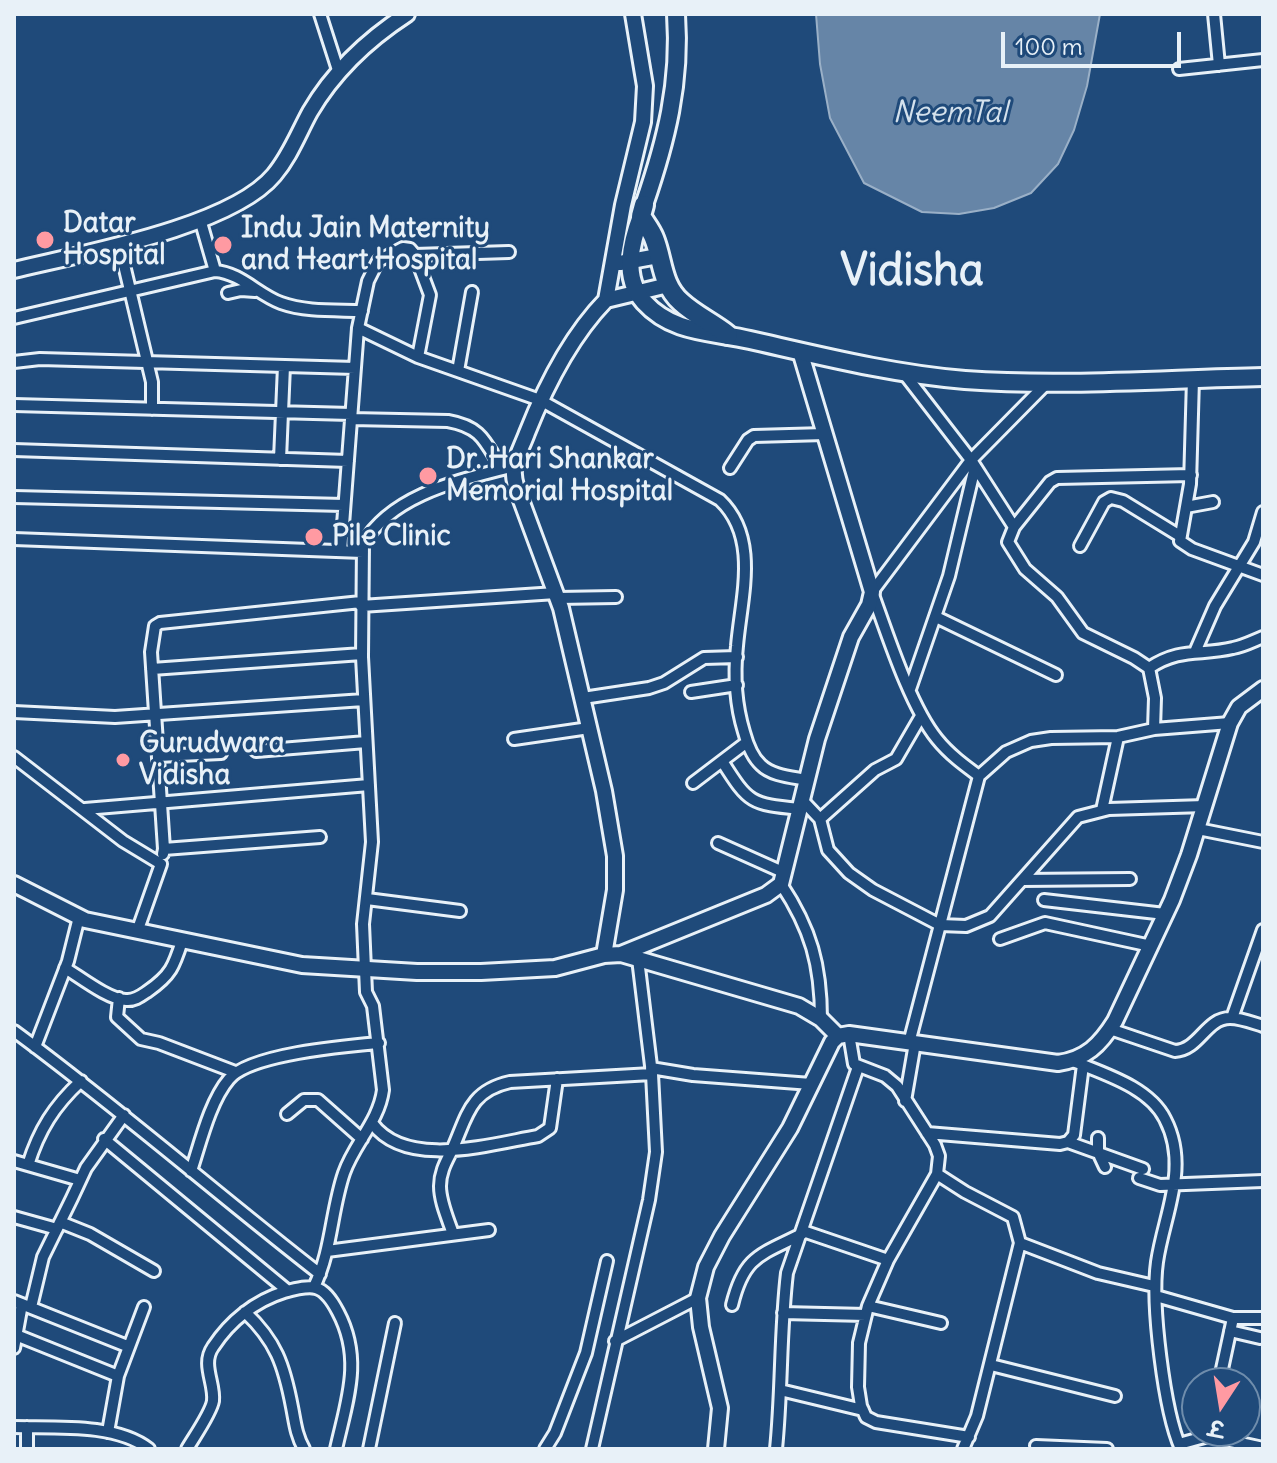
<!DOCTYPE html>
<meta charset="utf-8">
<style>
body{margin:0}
#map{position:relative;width:1277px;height:1463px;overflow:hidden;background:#1f4a7a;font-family:Delius,"Playpen Sans Deva",sans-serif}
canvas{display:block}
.frame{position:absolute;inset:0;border:16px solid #e8f1f8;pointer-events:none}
.north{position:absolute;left:1181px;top:1367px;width:80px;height:80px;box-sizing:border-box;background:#1f4a7a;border:2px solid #6f8dac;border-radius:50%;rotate:192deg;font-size:22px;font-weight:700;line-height:32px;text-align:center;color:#e8f1f8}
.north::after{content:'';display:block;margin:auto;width:28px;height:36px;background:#ff9aa2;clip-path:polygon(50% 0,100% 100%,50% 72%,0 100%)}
.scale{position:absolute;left:1001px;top:32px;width:180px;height:36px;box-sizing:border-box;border:4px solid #e8f1f8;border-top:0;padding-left:10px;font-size:24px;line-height:28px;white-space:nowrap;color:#e8f1f8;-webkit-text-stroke:6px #1f4a7a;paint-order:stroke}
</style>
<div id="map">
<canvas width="1277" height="1463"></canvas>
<div class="frame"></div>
<div class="north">उ</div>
<div class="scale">100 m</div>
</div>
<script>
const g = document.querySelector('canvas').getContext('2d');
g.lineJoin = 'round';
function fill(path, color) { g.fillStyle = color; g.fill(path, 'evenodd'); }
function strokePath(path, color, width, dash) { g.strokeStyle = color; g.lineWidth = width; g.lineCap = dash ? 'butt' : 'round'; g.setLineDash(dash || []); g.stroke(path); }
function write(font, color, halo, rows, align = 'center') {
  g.font = font + ' Delius,sans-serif'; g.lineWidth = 6; g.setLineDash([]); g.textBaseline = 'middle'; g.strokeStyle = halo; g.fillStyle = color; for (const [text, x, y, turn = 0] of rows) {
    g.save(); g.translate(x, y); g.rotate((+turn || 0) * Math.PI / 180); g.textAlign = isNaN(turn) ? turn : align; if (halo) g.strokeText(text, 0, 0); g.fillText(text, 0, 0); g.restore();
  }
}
const water = new Path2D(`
 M816,14H1100L1087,86L1074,130L1058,164L1031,193L994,208L959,214L922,212L864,183L830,118L820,64Z`);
fill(water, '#6685a7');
strokePath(water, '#9ab0c7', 2);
const street = new Path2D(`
 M320,14L338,70
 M1214,14L1219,65
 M1179,69L1263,60
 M200,219L215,271
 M119,244L152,382V409
 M415,255L509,252
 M228,293L241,290L255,291
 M14,318L215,271C241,273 257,294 281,303C306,312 335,310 362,311
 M358,328L418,357L540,400L720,500C760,538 741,598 737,646C734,674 736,706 744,732C747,743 752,757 761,765C772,776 792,777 807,780
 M14,362L40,359L355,368
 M458,371L472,292
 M903,372L971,460L1014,527
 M1193,379L1190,484L1180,541L1192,549L1263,575
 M14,405L351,414
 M351,419L448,421C482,427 485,442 502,469
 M14,450L348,461
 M280,459L284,366
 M730,468L748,440L754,436L825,434
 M14,497L344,505
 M1186,507L1213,502
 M14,539L363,552
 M1080,546L1104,502L1111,498L1123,501L1180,536
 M341,551L358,328L368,281L378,261L403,248L410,249L415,255L430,295L418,357
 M558,598L616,597
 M361,606L556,593
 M936,617L1056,675
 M1195,652L1215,606L1254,542L1263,512
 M1149,668C1181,647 1200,656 1233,648C1244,646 1253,641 1263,637
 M152,669L362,654
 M910,689L949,576L975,467
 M691,692L737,685
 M583,698L649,688L664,683L704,658L737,657
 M14,712L115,717L364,700
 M1154,729L1155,698L1149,668L1134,658L1083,633L1057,597L1025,569L1008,542L1014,527L1050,482L1057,478L1191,475
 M514,739L589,728
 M256,751L366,742
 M158,756L221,753
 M14,757L123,841L161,864L137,932
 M722,761C749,804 751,804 800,809
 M979,776C964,765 949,754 937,739C910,706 887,633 872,592L971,460L1047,383
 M693,783L747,742
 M802,800L820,819L828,850L849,873L873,890L940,925L966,926L990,916L1078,817L1109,809L1205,806
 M85,809L369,785
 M1102,810L1118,737
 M820,819L875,770L896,759L921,716
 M1198,829L1263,842
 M718,843L785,873
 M164,849L151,652L155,626L160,623L361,602
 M163,854L164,849L320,837
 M1022,880L1130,879
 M781,884C811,929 821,965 821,1019
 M367,899L460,911
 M1044,900L1165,914
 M1000,939L1045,923L1151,946
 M65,968C80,977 109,1000 126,1000C135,1001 142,995 148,991C171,975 174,966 182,941
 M119,998L117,1017L141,1039L159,1043L235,1072
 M1232,1018L1263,930
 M1110,1029L1175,1051C1199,1050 1206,1018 1230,1018C1241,1018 1253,1023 1263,1026
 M14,1031C119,1108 217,1194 320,1274
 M849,1034L854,1064L885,1076L897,1086L935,1145L939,1156L937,1174L888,1260L868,1306L859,1343L858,1387L861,1406L866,1417L876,1422L969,1437
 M909,1043L979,776L1006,752L1031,741L1051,738L1118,737L1154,729L1230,723
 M35,1047L68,961L79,917
 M1073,1061C1104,1074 1149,1087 1165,1119C1190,1167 1164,1214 1157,1262C1151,1304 1164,1411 1181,1449
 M651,1068L693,1075L811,1084
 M905,1101L915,1043
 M287,1114L304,1100H318L362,1139
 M372,1123C406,1170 491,1144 538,1136L550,1128L557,1079
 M927,1133L1060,1144L1068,1142L1074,1135L1083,1065
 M1098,1138V1152L1105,1167
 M104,1139L288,1291
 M1068,1142L1143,1169
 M14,1161L80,1180
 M28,1165C39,1130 54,1106 81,1081
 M191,1171C200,1144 210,1101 229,1079C250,1054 345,1046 379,1043
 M937,1174L965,1192L1013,1217L1020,1243L1098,1273L1154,1286
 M1139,1178L1160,1185L1263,1181
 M14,1217L57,1229
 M60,1222L90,1234L154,1271
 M803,1231L888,1260
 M453,1234C448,1219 440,1202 440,1186C440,1172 446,1162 452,1150C467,1117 469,1091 510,1082L652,1074
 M327,1251L489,1230
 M314,1287C332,1250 331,1211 344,1173C354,1144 379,1121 383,1090L373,1006L366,992L363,924L372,842L362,657L363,544C393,493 462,480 514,466
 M1156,1296L1233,1318H1263
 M14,1301L127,1346
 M732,1305C744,1256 760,1255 802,1234
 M868,1306L941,1323
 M31,1307L43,1257L72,1198L86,1168L124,1115
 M245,1312C276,1341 284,1365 292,1407C295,1422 296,1435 304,1449
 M783,1313L866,1315
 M1230,1331L1260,1338
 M16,1335L118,1376
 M615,1341L698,1298
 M14,1348L22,1304
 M991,1365L1115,1396
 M1219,1383L1233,1318
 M780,1390L863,1410
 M14,1427C55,1428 116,1423 149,1449
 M108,1432L118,1376L144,1307
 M1179,1444L1208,1436L1263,1448
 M1036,1446L1107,1449
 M27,1449V1427
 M187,1449C194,1437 211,1413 213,1401C215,1383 201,1364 213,1347C230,1321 255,1301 284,1292C313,1284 323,1283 338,1312C363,1359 347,1400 336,1449
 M369,1449L395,1323
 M545,1449L555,1433L586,1353L607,1261
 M592,1449L649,1200L656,1152L652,1074L638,959
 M776,1449C782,1391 780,1332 787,1273L858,1067
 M963,1449L977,1416L1020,1243`);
const secondary = new Path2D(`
 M620,263L658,256
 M14,270C80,254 231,227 274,175C290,156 298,134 310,112C334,71 367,40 407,14
 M606,300L623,205L643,122L645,86L633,14
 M14,884L85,920L302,965L417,972H481L555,968L604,955L621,954L799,1006L821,1019L838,1036
 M621,954L766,895L781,884L817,739L851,637L869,605L872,592L800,351
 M604,955L615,890V856L604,791L561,608L518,492C515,484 513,477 514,468C516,457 523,444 527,433C546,385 570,337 606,300L668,285
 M716,1449L720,1408L701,1327L698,1298L706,1267L722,1236L790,1128L832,1042L838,1036L849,1034L1058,1063C1086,1059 1100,1045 1115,1021L1172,900L1189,855L1230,723L1239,707L1263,689`);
const primary = new Path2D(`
 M644,205C666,141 681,83 676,14
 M641,216C631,243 622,277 644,302C673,334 712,331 750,340C821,356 892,374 965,380C1064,387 1164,379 1263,377`);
const highway = new Path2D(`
 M644,205L641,216C645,223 651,230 654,238C663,260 661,284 681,302C695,315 713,323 728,335`);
strokePath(street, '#e8f1f8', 16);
strokePath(secondary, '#e8f1f8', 20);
strokePath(primary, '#e8f1f8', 22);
strokePath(highway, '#e8f1f8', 24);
strokePath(street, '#1f4a7a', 10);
strokePath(secondary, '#1f4a7a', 14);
strokePath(primary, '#1f4a7a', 16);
strokePath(highway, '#1f4a7a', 18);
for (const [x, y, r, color] of [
 [45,240,10,"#ff9aa2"],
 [223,245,10,"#ff9aa2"],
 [428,476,10,"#ff9aa2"],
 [314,537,10,"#ff9aa2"],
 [123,760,8,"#ff9aa2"]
]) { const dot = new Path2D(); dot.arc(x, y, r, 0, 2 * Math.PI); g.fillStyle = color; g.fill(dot); strokePath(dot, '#1f4a7a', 3); }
write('bold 28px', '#e8f1f8', '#1f4a7a', [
 ["Datar",63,224],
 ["Hospital",63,256],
 ["Indu Jain Maternity",241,229],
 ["and Heart Hospital",241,261],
 ["Dr. Hari Shankar",446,460],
 ["Memorial Hospital",446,492],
 ["Pile Clinic",332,537],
 ["Gurudwara",139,744],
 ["Vidisha",139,776]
], 'left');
write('italic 30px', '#d4e1ec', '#1f4a7a', [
 ["NeemTal",950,113]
]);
write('bold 44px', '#e8f1f8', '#1f4a7a', [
 ["Vidisha",912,272]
]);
</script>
